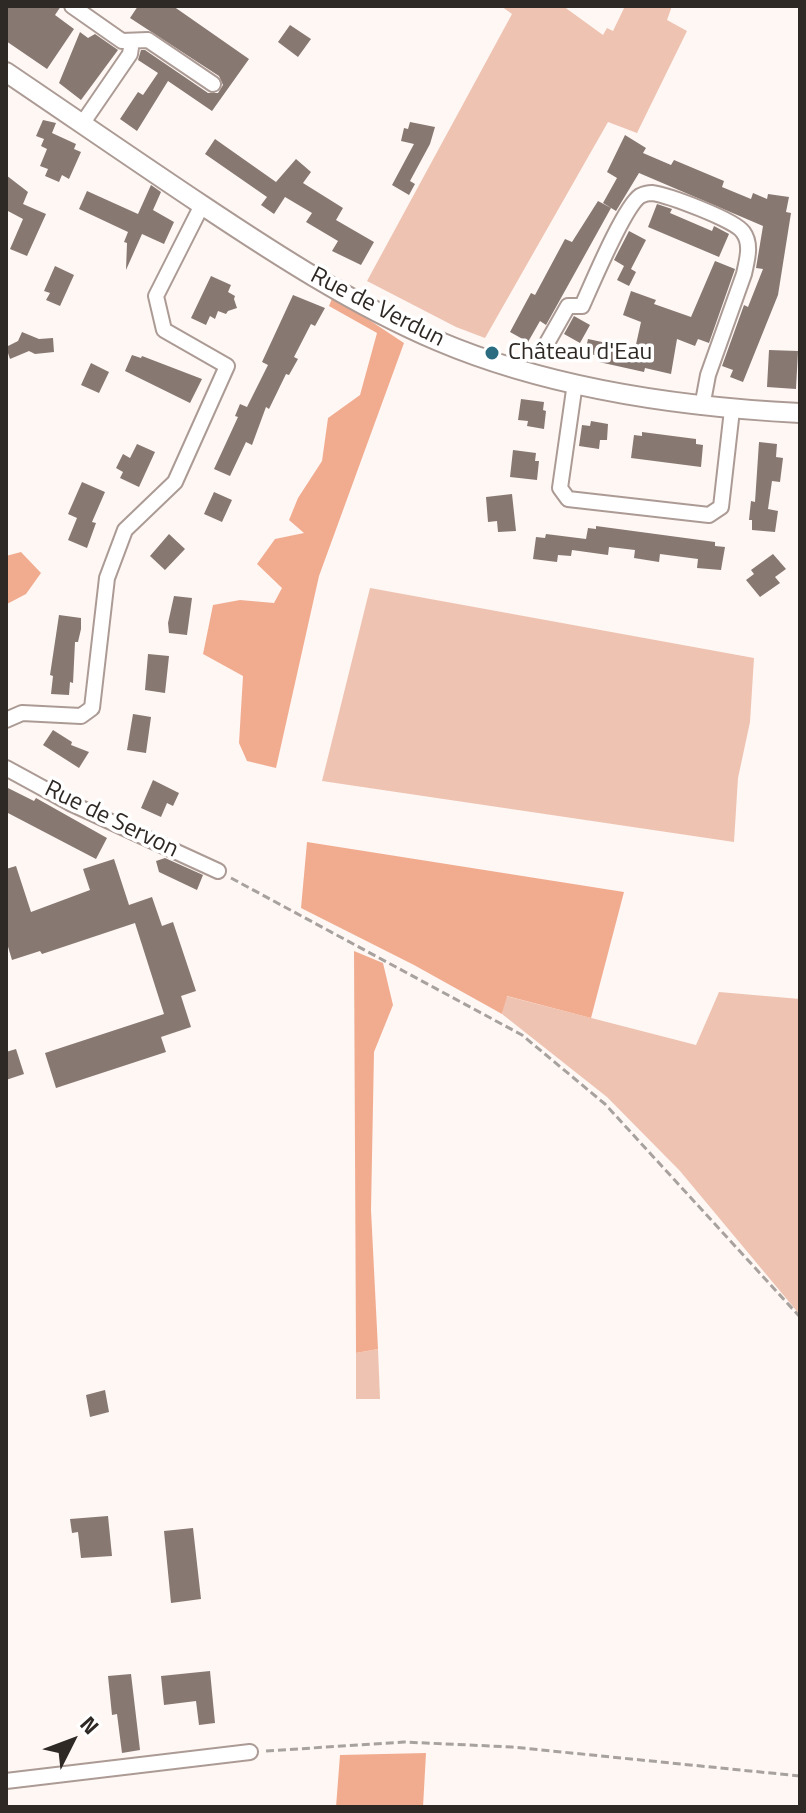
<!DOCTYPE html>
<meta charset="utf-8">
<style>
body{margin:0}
#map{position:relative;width:806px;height:1813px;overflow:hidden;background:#fef7f4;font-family:"Titillium Web",sans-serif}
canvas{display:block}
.frame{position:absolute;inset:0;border:8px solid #2f2926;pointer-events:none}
.north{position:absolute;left:32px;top:1701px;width:80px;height:80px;-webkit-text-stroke:6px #fff;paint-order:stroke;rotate:48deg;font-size:22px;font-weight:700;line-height:32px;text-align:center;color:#2f2926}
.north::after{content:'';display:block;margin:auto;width:28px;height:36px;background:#2f2926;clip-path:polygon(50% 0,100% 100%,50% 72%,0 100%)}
</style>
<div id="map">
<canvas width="806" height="1813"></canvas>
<div class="frame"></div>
<div class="north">N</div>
</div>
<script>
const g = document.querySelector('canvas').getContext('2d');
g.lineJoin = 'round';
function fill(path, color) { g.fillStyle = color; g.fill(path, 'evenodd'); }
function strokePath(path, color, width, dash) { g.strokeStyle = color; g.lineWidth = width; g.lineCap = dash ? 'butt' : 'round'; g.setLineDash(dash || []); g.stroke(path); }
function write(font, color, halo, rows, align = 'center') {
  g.font = font + ' "Titillium Web",sans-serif'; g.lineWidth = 7; g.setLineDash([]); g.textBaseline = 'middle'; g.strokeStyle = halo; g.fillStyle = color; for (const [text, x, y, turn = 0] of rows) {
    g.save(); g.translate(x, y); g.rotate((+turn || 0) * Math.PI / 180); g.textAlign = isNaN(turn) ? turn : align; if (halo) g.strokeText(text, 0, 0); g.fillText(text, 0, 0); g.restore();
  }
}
fill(new Path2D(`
 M501,6H563L603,35L607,28L613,31L625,6H672L667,20L687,31L637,133L608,122L485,338L456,327L367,281L512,14Z
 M370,588L754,658L750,722L738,778L734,842L322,781Z
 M719,992L800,999V1315L680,1171L607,1097L502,1014L506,996L696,1045Z
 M378,1349L380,1399H356V1353Z`), '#efc3b1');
fill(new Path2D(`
 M333,296L404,343L319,576L276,768L247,761L239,743L243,676L203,654L213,605L240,600L274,603L282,588L257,564L275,539L304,533L289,520L298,498L322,461L328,418L360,395L377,333L329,306Z
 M21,552L41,573L26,594L7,604L6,556Z
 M307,842L624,892L591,1018L507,996L502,1014L414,965L301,908Z
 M354,951L383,963L393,1005L374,1052L371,1210L378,1349L356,1353Z
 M426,1753L423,1807H336L340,1755Z`), '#f1ac90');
fill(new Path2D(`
 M6,6H61L55,15L74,29L47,69L6,41Z
 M138,6H173L249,59L212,111L168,81L137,131L120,119L138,92L143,95L158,73L138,60L141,50H145L208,93H218L223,85L219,76L130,18Z
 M290,25L311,39L298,57L278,42Z
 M80,32L88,38L95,34L118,50L81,100L59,83Z
 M43,120L56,123L52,133L76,144L74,149L81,152L69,179L62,175L59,182L45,176L48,169L40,166L47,149L41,146L44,139L36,136Z
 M410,122L435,127L430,144L410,181L415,184L409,195L392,185L414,144L401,141L404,128L408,129Z
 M625,135L646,148L643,153L671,165L674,160L724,181L722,187L751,199L753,193L767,199L768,194L789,197L786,212L791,213L778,295L743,382L730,377L733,370L722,366L744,305L748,307L763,269L756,268L763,226L639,173L616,211L603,203L617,178L607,172Z
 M215,139L276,182L296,159L311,172L303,183L343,208L336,220L374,242L361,265L332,251L338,241L306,222L312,213L285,197L274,214L261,205L267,197L205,154Z
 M6,175L28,192L23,204L46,214L27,256L10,249L23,219L6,210Z
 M151,185L161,192L153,210L174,222L164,244L142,234L126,270L127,243L124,242L128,232L79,209L87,191L138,214Z
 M598,201L611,208L546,325L540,321L528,342L510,332L531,293L535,295L565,239L572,242Z
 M657,204L672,209L670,213L712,231L714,226L729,234L719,257L648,227Z
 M629,231L646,240L631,269L636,272L629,286L617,280L624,266L614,260Z
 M715,261L735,269L709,343L698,339L695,346L677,339L671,374L645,368L644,372L599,362L600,356L585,353L588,339L635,349L641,322L623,315L631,291L656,300L654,304L691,317Z
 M55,266L74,275L60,306L46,300L50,293L44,291Z
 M211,276L231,285L228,292L235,296L234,299L237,308L228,311L226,314L218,311L215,319L210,316L206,325L191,318Z
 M293,295L325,308L315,326L311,324L294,357L298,359L289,375L286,374L269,409L266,407L252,445L246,442L230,476L214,469L238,417L235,416L240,404L247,407L268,365L262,362Z
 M574,316L590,325L580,343L564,334Z
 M22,332L39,339L53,338L54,352L35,354L29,351L10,359L6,347L18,341Z
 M769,350L798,351L796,389L767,387Z
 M132,355L141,358L142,356L202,379L190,403L125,371Z
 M91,363L109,372L99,393L81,385Z
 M521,399L544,402L543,410L546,411L544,429L527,426L528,421L518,420Z
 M591,421L608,424L607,440H600L599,449L579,446L582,425L590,426Z
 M642,432L696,439V444L703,445L701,467L631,458L634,435L642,436Z
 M759,442L777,444L776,457L783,458L780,482L772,481L768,509L778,511L775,532L752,530V520H749L751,501L755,502Z
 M137,444L155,452L139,487L120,478L123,472L116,468L123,454L130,458Z
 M513,450L536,453L535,461H539L537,480L510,477Z
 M82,482L105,492L92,522L96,523L87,548L68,540L77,518L68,514Z
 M214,492L232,500L222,522L204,514Z
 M512,494L516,531L498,532L497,521L488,522L486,497Z
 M596,526L715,542V546L725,547L721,570L697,568L698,559L660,554L659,562L634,558L635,550L609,547L608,555L572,550L571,556L558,555L557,562L533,559L536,537L545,538L546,534L586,539L588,528L596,529Z
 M169,534L185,549L165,570L150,556Z
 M773,554L786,569L775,577L780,583L760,597L746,580L754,574L751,570Z
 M174,596L192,598L187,635L169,633L168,623Z
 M59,615L81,618V629L78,642H75L73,683L70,682L69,695L51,694L53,676L50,675Z
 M148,654L169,656L165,693L145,690Z
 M133,714L151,717L146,753L127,750Z
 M53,730L72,742L71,745L89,752L79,768L43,745Z
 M153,780L179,793L173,806L167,803L161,817L141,808Z
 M6,787L34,801L36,798L107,838L96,859L6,812Z
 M165,858L203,875L197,890L159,872L156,861Z
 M114,859L129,905L152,897L162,926L173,922L196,991L181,996L191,1027L161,1037L166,1052L56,1088L45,1053L164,1014L135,923L42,954L40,951L12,960L6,940V869L16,866L31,912L90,890L83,869Z
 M16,1049L24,1074L6,1080V1052Z
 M105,1390L109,1412L90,1417L86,1395Z
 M108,1516L112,1556L81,1558L78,1532L72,1533L70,1519Z
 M193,1528L201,1599L171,1603L164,1531Z
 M210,1671L215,1723L199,1725L196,1701L164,1705L161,1676Z
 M131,1674L140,1750L122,1753L117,1714L112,1715L108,1676Z`), '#887872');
const minor = new Path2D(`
 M72,6L122,41L148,40L213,84
 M82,124L130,54L132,41
 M547,343L568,306H582C592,284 624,207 640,196C644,194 648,193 652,193C668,195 735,220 743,232C752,244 747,260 744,274L708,375L702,407
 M575,383L560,488L568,499L709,515L721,507L732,410
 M6,720L22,713L81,716L92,708L107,578L125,530L175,482L227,366L164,330L156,296L202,205
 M6,768L72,804L218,871
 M6,1781L250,1752`);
const tertiary = new Path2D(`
 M6,72C71,116 136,161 202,205C277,255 354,305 438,341C551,389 679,407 800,413`);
strokePath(minor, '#ac9b95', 18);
strokePath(tertiary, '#ac9b95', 22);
strokePath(new Path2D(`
 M231,878L522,1035L605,1104L800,1317
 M266,1751L404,1742L512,1747L800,1776`), '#a8a29f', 3, [8, 4]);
strokePath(minor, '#fff', 14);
strokePath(tertiary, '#fff', 18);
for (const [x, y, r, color] of [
 [492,353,8,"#2c6c80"]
]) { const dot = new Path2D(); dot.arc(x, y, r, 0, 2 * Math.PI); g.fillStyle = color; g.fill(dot); strokePath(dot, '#fff', 3); }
write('24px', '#2f2926', '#fff', [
 ["Rue de Verdun",377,308,27],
 ["Rue de Servon",111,820,26]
]);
write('24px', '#2f2926', '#fff', [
 ["Château d'Eau",508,353]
], 'left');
</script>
